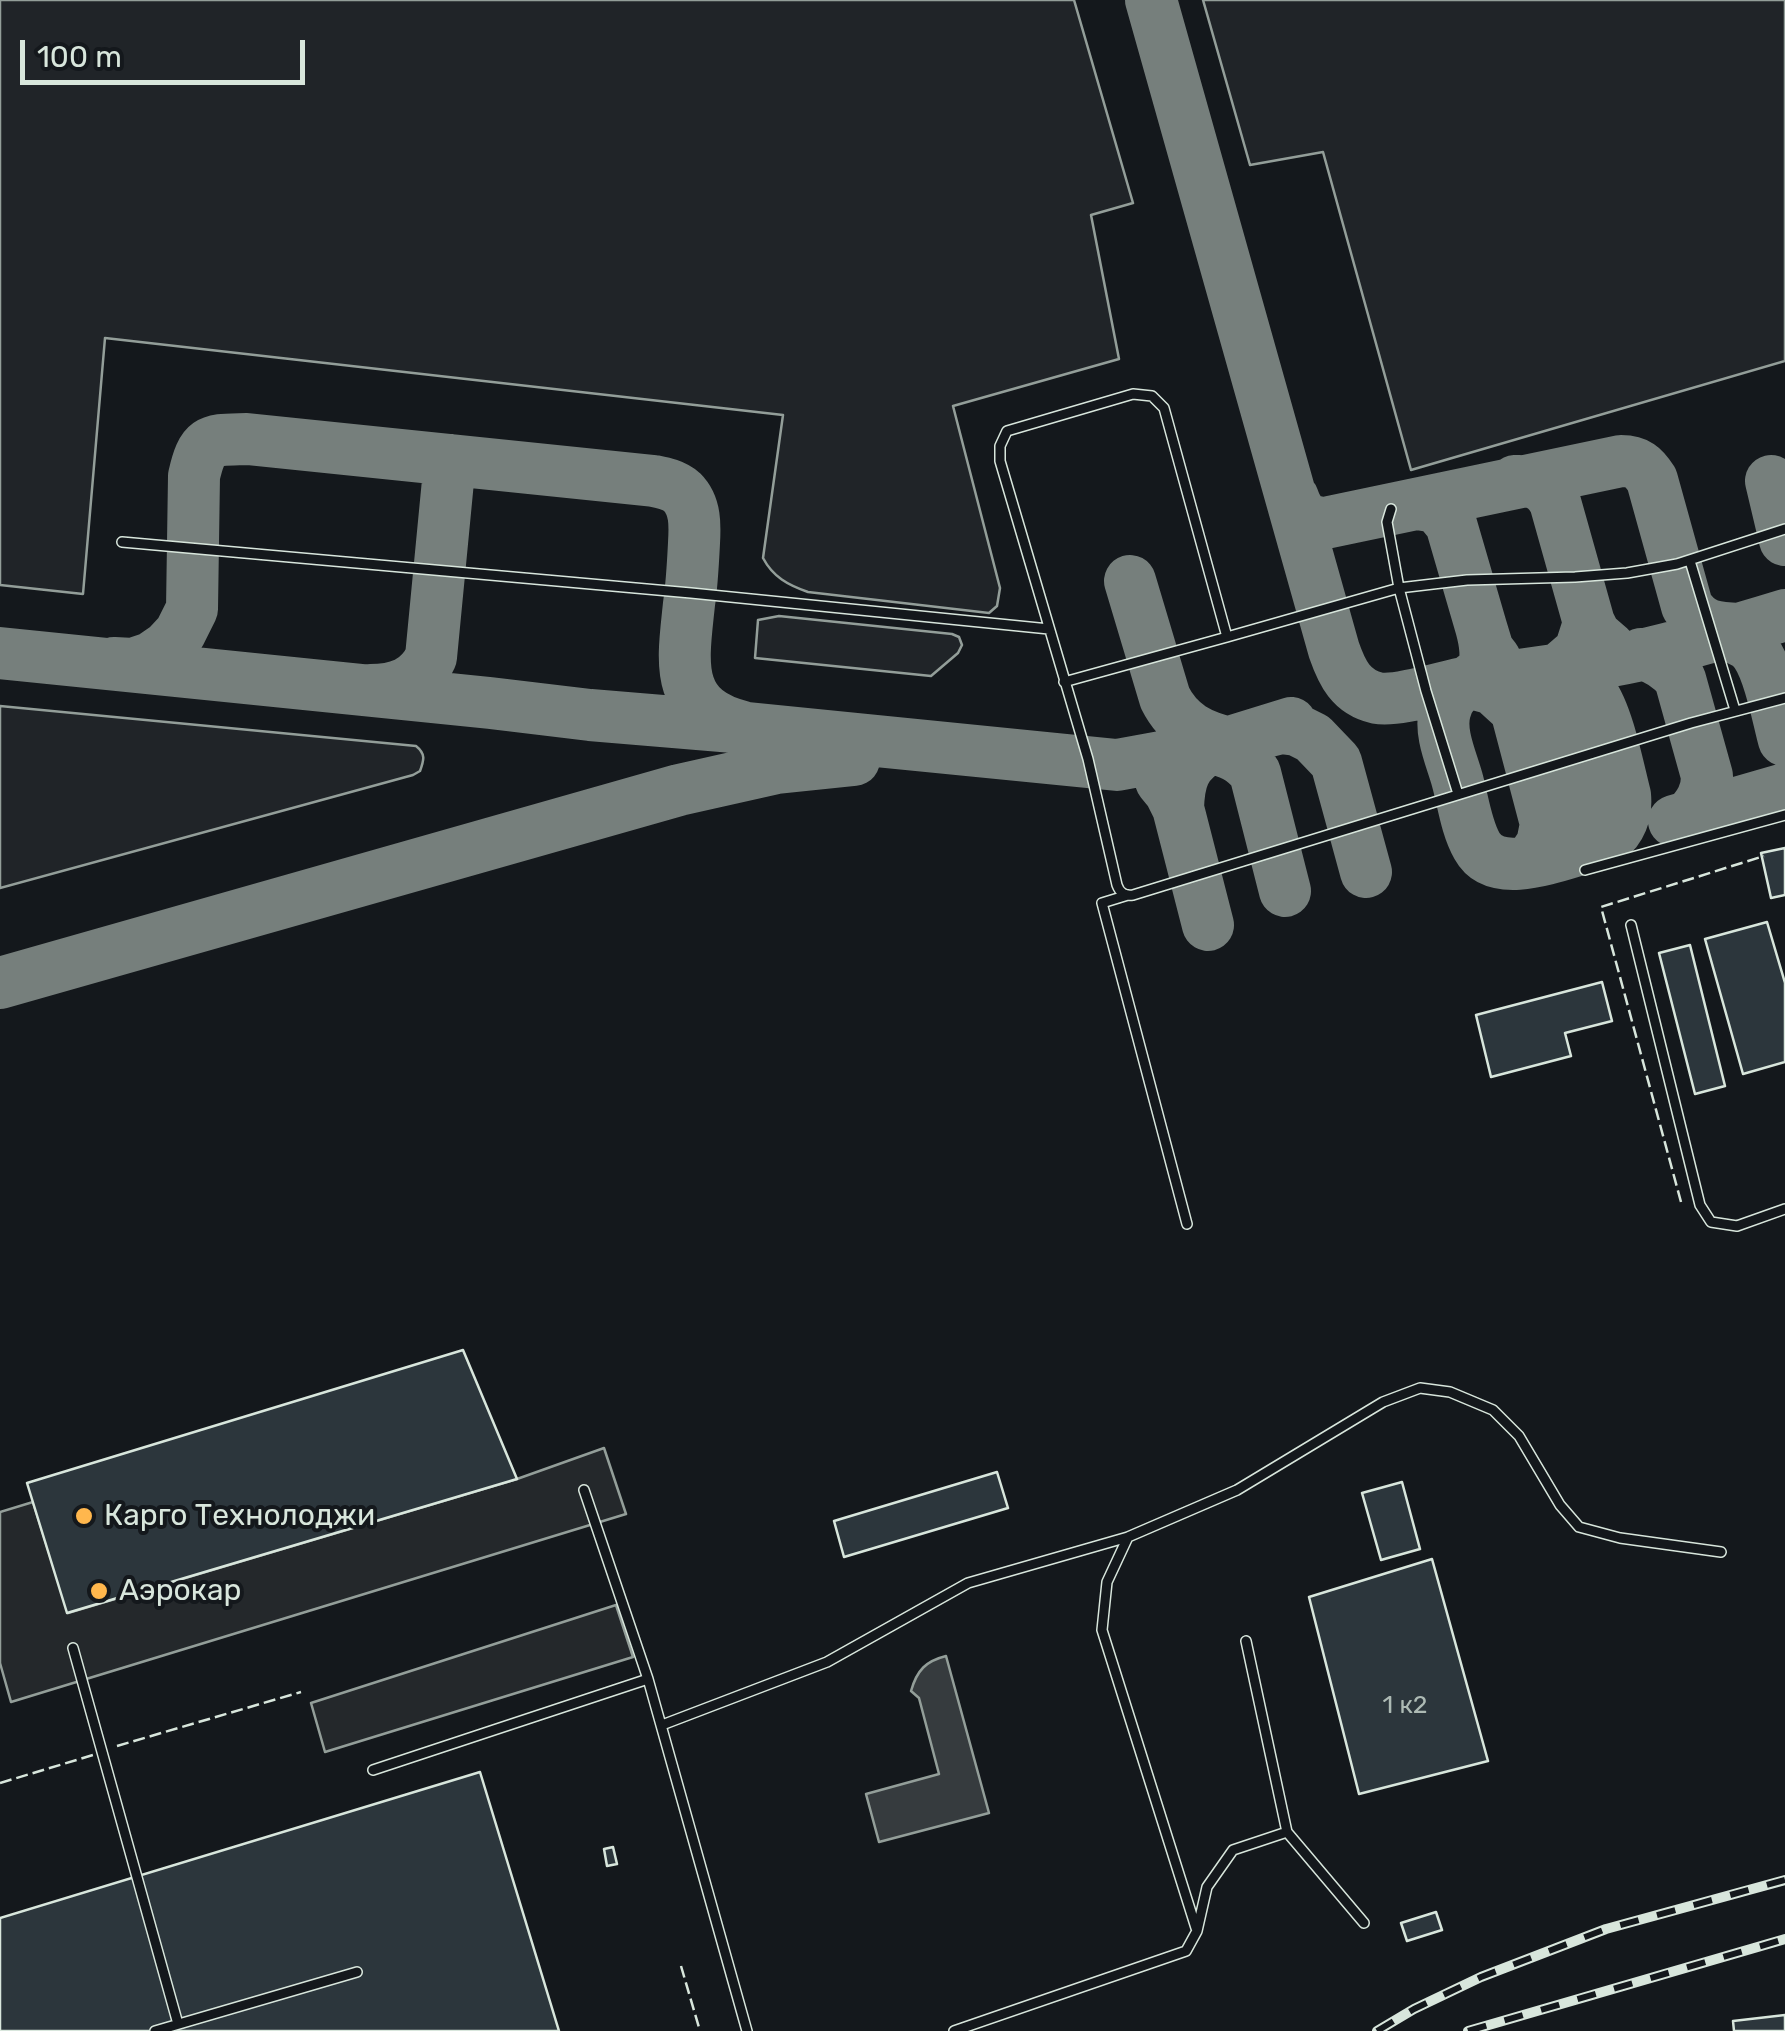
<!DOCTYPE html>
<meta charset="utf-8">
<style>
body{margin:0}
#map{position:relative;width:1785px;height:2031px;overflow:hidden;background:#14181c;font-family:Rubik,sans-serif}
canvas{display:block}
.scale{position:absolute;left:20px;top:40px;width:285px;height:45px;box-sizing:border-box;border:5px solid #d8e6dc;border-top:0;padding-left:12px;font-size:30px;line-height:35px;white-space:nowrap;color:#d8e6dc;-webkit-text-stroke:8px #14181c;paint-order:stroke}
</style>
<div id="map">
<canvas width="1785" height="2031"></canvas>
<div class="scale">100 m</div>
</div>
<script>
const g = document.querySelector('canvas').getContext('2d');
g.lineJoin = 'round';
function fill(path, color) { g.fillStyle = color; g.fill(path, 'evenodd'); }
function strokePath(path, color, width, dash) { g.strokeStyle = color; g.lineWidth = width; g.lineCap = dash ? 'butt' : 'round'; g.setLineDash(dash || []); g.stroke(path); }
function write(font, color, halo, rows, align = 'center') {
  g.font = font + ' Rubik,sans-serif'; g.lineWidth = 8; g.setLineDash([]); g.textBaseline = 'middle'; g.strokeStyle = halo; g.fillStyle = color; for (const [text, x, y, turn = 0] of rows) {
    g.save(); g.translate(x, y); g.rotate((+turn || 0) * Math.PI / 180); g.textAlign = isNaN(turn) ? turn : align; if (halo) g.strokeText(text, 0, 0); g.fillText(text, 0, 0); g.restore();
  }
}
const green = new Path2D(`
 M0,0H1074L1133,203L1091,215L1119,359L953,406L1000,588L997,606L989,613L808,592C788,585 773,577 763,558L783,415L105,338L83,594L0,585Z
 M1203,0H1785V361L1411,470L1323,152L1250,165Z
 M779,616L952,634L959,637L962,645L958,653L931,676L755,658L758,620Z
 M0,706L416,746C426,754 424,760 420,771L413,775L0,888Z`);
fill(green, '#202428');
strokePath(green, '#939e99', 2.5);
const parking = new Path2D(`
 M604,1448L626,1514L11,1702L0,1663V1512L33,1502L68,1613L517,1479Z
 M616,1605L633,1657L325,1752L311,1703Z`);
fill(parking, '#24282b');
strokePath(parking, '#939e99', 2.5);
const water = new Path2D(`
 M946,1656L989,1813L879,1842L866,1794L939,1774L919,1698L911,1691C917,1670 926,1661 946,1656Z`);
fill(water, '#363b3e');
strokePath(water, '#939e99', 2.5);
strokePath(new Path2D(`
 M1151,0L1334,650C1342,673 1351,692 1377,698C1398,702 1445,686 1468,682C1524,674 1581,668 1636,656C1686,645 1736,630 1785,615
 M1515,481C1534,480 1546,485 1555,502L1589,623L1595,635L1610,648
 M1771,481L1785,540
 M1293,498C1299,515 1307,522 1325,523L1621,461C1637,461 1644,467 1652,480L1687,606C1700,627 1716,628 1739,629
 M1418,504L1437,507L1451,524L1481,627L1488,650L1495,659
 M1130,581L1165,698C1179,726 1201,736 1230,743
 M1481,627C1499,693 1457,667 1445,711C1439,732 1451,758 1457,779C1463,800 1466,827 1477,846C1497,882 1560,854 1592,846
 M1719,633C1729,636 1741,639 1750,646C1769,663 1777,715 1784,740
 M0,653L490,703L590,715L746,728L1117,765L1210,748L1291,723
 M1641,654C1657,658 1670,666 1680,679L1707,776C1707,793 1700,805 1688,817
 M114,663L133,664L151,658L167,647L180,633L192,609L194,476C203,437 210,440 247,439L654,481C664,483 674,485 682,492C696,506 695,526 694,543C693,563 692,584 689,604C683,662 673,710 743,727
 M1508,679C1533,680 1547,684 1559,707L1584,811
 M1467,682L1493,689L1516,710L1546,824L1542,844L1530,862
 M370,690C397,690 419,683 431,657L450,460
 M1269,731L1281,728L1297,730L1313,738L1336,762L1366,872
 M1161,781L1170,792L1178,808L1208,925
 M1178,808C1179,779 1184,763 1210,748C1230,752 1242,757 1255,773L1285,891
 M1674,821L1785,789
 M1562,838C1597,857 1629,834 1625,795C1618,768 1608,715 1592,693C1584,681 1570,676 1558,670L1580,651L1589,623
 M0,983L679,790L777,768L854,760`), '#767f7c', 52);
const building = new Path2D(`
 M1785,848V895L1771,898L1761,853Z
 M1767,922L1785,983V1062L1743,1074L1705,939Z
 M1690,945L1725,1086L1695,1094L1659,953Z
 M1602,982L1612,1021L1565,1033L1571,1056L1491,1077L1476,1015Z
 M463,1350L517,1479L67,1613L27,1483Z
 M997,1472L1008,1508L844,1557L834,1521Z
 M1402,1482L1420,1549L1381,1560L1362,1493Z
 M1432,1559L1488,1761L1359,1794L1309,1597Z
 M480,1772L559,2031H0V1918Z
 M613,1847L617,1864L607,1866L604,1849Z
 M1436,1912L1442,1930L1407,1941L1401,1923Z
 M1785,2015V2031H1734L1733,2021Z`);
fill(building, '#2c363c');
strokePath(building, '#d8e6dc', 2.5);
const service = new Path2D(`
 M1391,509L1387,522L1399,588L1426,691L1458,794
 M1785,529L1677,564L1627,573L1575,577L1467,580L1399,588L1227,637L1164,408L1152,396L1133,394L1007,431L1000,446V461L1088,759L1117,885C1120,893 1124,896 1133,895L1691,723L1785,698
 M122,542L691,593L1049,629
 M1690,561L1735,710
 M1064,682L1227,637
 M1585,870L1785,815
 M1128,895L1102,903L1187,1224
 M1631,925L1700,1205L1711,1222L1737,1226L1785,1209
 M584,1490L648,1679L747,2031
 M1128,1537L1107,1582L1102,1630L1196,1928
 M73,1648L178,2024
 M662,1725L827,1662L968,1583L1128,1537L1237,1490L1383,1402L1420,1388L1450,1392L1493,1410L1519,1436L1560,1505L1579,1527L1620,1538L1721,1552
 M373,1770L648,1679
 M1287,1832L1364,1923
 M155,2031L357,1972
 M954,2031L1186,1951L1197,1931L1207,1887L1233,1850L1287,1832L1246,1641`);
strokePath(service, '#d8e6dc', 12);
strokePath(service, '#14181c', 9);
const rail = new Path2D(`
 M1377,2031L1414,2009L1481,1977L1606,1929L1785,1880
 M1468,2031L1785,1939`);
strokePath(rail, '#d8e6dc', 10);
strokePath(rail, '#14181c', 6, [19]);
strokePath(new Path2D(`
 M1681,1202L1601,907L1764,856
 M117,1746L301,1692
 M0,1783L93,1755
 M681,1966L700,2031`), '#d8e6dc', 2.5, [12, 5]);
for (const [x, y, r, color] of [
 [84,1516,10,"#ffb74d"],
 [99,1591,10,"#ffb74d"]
]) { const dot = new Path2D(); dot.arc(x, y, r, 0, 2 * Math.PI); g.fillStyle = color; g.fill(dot); strokePath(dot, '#14181c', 4); }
write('25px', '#adbab4', null, [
 ["1 к2",1405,1706]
]);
write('30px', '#d8e6dc', '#14181c', [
 ["Карго Технолоджи",104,1516],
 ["Аэрокар",119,1591]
], 'left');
</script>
